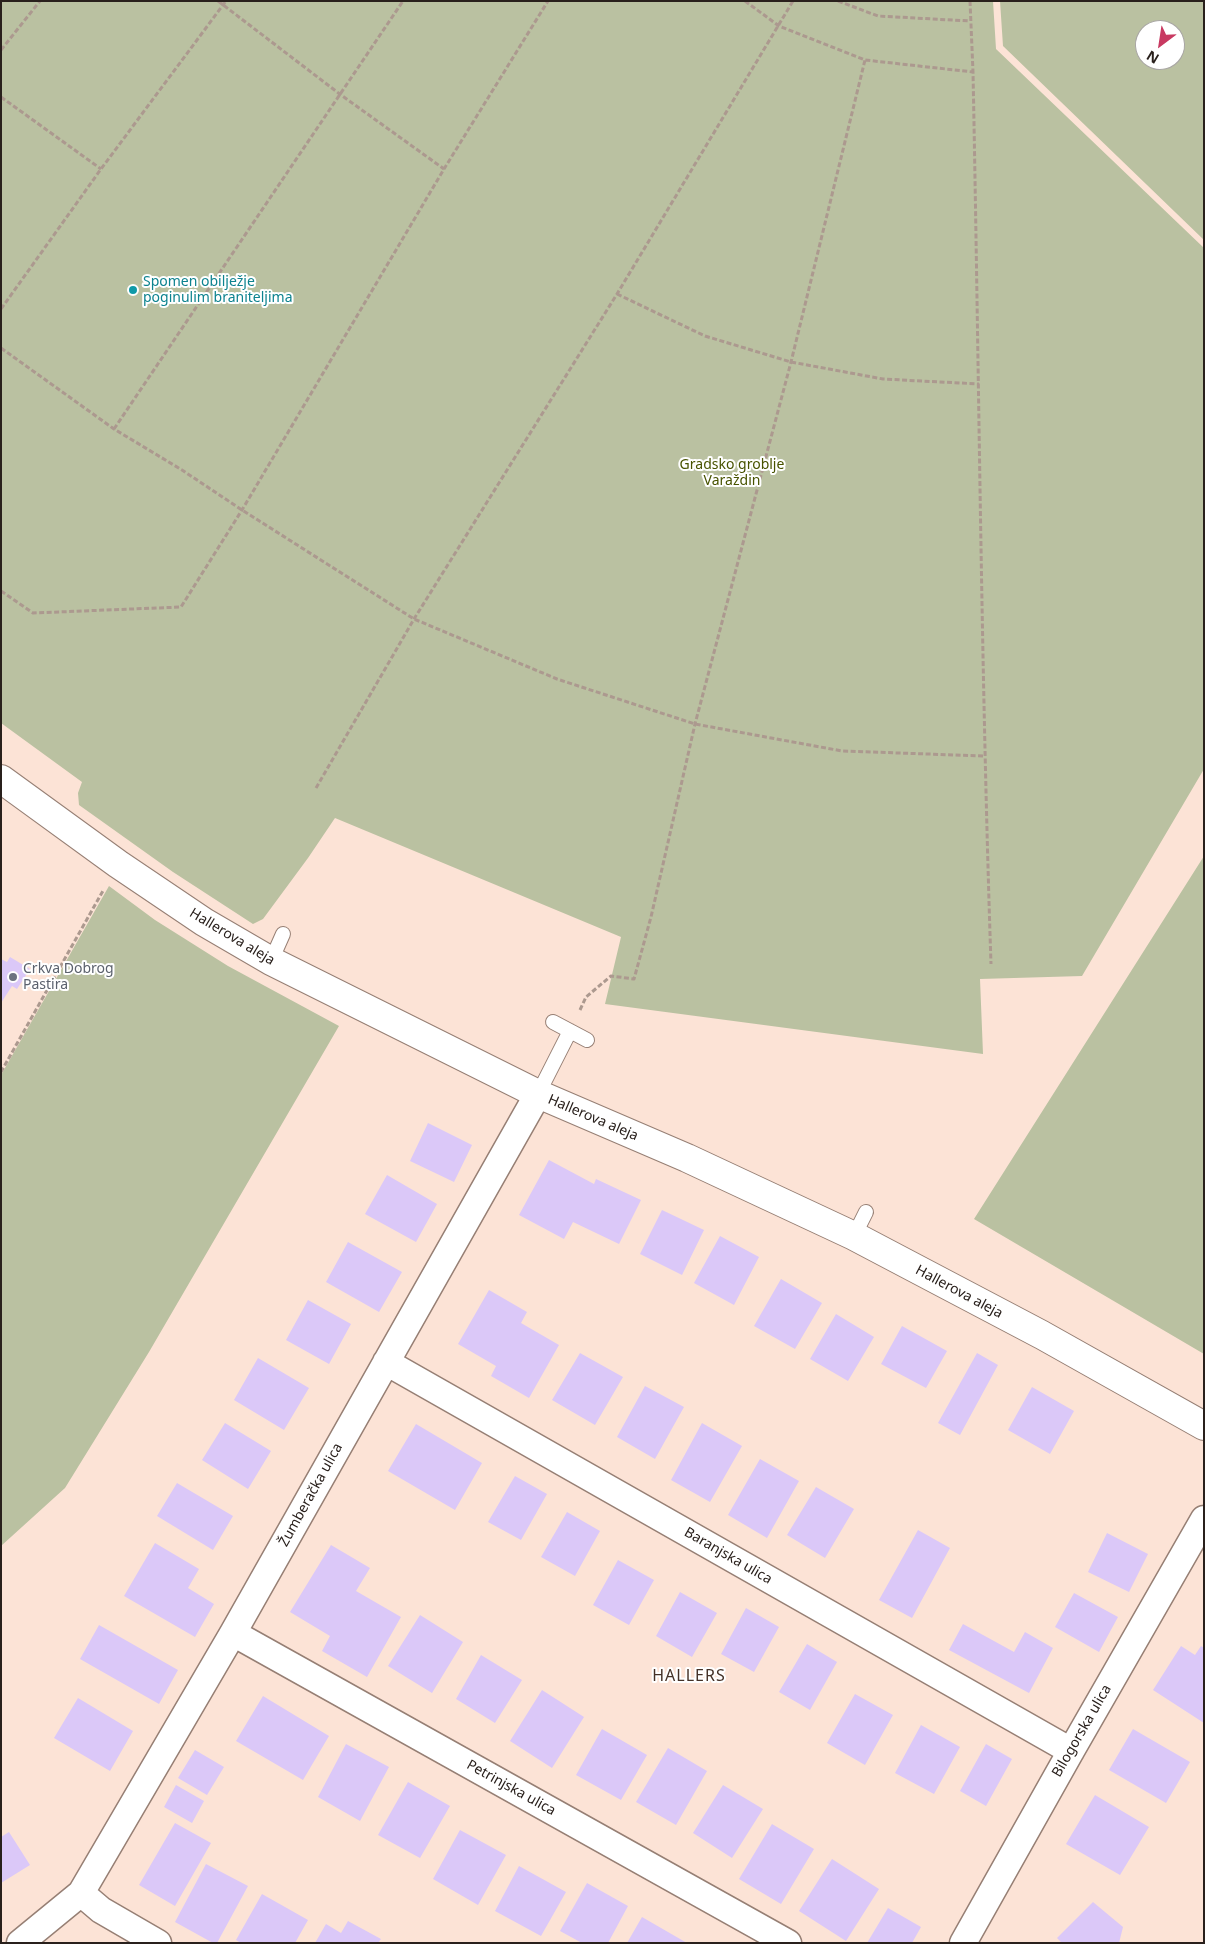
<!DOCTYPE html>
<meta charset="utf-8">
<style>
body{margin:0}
#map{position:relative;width:1205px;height:1944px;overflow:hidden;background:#fce3d6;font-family:"Noto Sans",sans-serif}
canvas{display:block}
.frame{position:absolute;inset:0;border:2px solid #29201c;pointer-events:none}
.north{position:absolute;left:1135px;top:20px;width:50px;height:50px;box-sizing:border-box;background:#fff;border:1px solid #a9a6a4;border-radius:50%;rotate:211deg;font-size:14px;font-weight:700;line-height:20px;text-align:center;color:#29201c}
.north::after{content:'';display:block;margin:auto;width:18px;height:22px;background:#c83961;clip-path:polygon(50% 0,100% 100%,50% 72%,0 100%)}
</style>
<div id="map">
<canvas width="1205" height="1944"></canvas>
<div class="frame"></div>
<div class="north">N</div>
</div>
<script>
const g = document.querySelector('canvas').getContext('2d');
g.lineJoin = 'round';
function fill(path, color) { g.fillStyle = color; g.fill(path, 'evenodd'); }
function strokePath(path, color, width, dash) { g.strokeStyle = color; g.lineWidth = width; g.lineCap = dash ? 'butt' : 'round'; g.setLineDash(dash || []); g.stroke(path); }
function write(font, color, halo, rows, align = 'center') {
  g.font = font + ' "Noto Sans",sans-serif'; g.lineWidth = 4; g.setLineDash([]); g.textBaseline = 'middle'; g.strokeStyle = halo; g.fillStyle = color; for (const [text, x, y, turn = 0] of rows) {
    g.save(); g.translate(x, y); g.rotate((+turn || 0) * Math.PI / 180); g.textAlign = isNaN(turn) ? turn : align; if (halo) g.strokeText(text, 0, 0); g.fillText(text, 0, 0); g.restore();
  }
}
fill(new Path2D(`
 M1,1H993L996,49L1204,248V769L1082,976L980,979L983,1054L605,1004L621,937L335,818L308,858L263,919L253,924L173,872L79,805L78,793L82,782L1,723Z
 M1000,1H1204V240L1003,46ZM1145,30H1175V60H1145Z
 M1204,856V1354L974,1219Z
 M109,886L155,920L228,966L339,1026L149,1352L65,1488L1,1546V1075Z`), '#bac1a1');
fill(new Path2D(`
 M10,957L30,969L17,989L12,986L1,1003V959L7,962Z
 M428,1123L472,1145L454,1182L410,1161Z
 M549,1160L594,1184L596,1179L641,1200L619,1244L573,1222L564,1239L519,1215Z
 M387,1175L437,1204L416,1242L365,1214Z
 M662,1210L704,1230L682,1275L640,1254Z
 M720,1236L759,1257L734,1305L694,1283Z
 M348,1242L402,1272L379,1312L326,1282Z
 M781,1279L822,1303L795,1349L754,1326Z
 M489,1290L527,1312L521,1323L559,1345L529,1398L491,1376L496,1366L458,1344Z
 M308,1300L351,1324L329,1364L286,1340Z
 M836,1314L874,1337L848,1381L810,1359Z
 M902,1326L947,1351L926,1388L881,1364Z
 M580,1353L623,1377L595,1425L552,1400Z
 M977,1353L998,1365L960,1435L938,1423Z
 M258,1358L309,1388L284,1430L234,1400Z
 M645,1386L684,1407L655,1459L617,1437Z
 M1032,1387L1074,1411L1050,1454L1008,1430Z
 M225,1423L271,1451L248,1489L202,1460Z
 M702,1423L742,1446L710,1502L671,1480Z
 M416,1424L482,1463L455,1510L388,1471Z
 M760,1459L799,1481L767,1538L728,1515Z
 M515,1476L547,1494L521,1540L488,1522Z
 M177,1483L233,1516L213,1550L157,1516Z
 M816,1487L854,1509L825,1558L787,1535Z
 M567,1512L600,1531L575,1576L541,1557Z
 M918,1530L950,1548L912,1618L879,1600Z
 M1107,1533L1148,1554L1129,1592L1088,1572Z
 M155,1543L199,1569L188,1588L214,1604L195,1637L124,1596Z
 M331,1545L370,1568L356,1591L401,1617L367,1677L322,1651L330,1636L290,1612Z
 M618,1560L654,1580L629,1625L593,1605Z
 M680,1592L717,1613L692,1657L656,1636Z
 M1074,1593L1118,1617L1099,1652L1055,1627Z
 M746,1608L779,1627L754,1672L721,1654Z
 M420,1615L463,1642L432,1693L388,1666Z
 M963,1624L1014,1652L1025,1632L1053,1648L1029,1693L949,1650Z
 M99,1625L178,1670L159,1704L80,1659Z
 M807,1644L837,1662L810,1710L779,1692Z
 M1181,1646L1195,1655L1201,1646L1204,1648V1723L1153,1690Z
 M481,1655L522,1680L495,1723L456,1699Z
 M542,1690L584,1717L552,1768L510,1741Z
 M855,1694L893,1715L865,1765L827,1743Z
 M263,1696L329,1736L303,1780L236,1741Z
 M78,1698L133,1731L110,1771L54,1738Z
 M921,1725L960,1747L934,1794L895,1773Z
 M602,1729L647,1755L621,1800L576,1775Z
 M1133,1729L1190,1762L1166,1803L1109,1770Z
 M346,1744L389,1767L360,1821L318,1797Z
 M986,1744L1012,1759L986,1806L960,1791Z
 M668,1748L707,1771L676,1825L636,1802Z
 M195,1750L224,1767L207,1795L178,1778Z
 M408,1782L450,1806L420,1858L378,1835Z
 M176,1785L204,1801L192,1823L164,1807Z
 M723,1785L763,1809L732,1858L693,1833Z
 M1095,1795L1149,1827L1120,1875L1066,1844Z
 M175,1823L211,1843L175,1906L139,1885Z
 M772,1824L814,1849L781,1904L739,1879Z
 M460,1830L506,1855L478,1905L433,1879Z
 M9,1832L30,1865L1,1883V1837Z
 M832,1859L879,1889L846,1941L799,1911Z
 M206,1864L248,1886L217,1943H213L175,1922Z
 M519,1866L566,1892L541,1936L495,1911Z
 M587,1883L628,1906L608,1943H582L560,1931Z
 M262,1894L308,1920L295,1943H241L236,1940Z
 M1093,1902L1123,1927L1119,1943H1062L1057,1938Z
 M888,1908L921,1927L912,1943H867Z
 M642,1917L687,1943H627Z
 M348,1921L381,1939L378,1943H315L326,1924L341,1933Z`), '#dbc8f8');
const lane = new Path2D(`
 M271,961L283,934
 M553,1022L587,1040
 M538,1094L570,1031
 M854,1236L866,1212`);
const street = new Path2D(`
 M386,1362L1071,1751
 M233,1633L788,1943
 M81,1893L233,1633L538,1094
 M20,1943L81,1893L101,1910L158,1943
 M963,1943L1071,1751L1204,1519`);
const secondary = new Path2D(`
 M1,779L118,864L204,922L271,961L538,1094L687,1158L854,1236L1042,1335L1204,1426`);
strokePath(lane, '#967f74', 16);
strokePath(street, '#967f74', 29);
strokePath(secondary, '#967f74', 30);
strokePath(new Path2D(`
 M218,1L341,95L444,169
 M745,1L779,26L865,60L973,72C979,369 981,666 991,964
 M838,1L878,16L970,21
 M970,1L973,72
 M1,50L40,1
 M1,97L101,169
 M617,294L705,336L791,362L883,379L979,384
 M1,309L101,169L226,1
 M1,348L114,429L182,470L242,510L414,619L557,679L695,724L842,751L984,756
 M114,429L403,1
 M1,591L33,613L181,607L242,510L444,169L548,1
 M316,788L414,619L617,294L793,1
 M580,1010L586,997L611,976L634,979L651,917L695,724L791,362L865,60
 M1,1072L104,889`), '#ac998f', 3, [5, 2.5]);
strokePath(lane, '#fff', 14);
strokePath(street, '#fff', 26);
strokePath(secondary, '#fff', 28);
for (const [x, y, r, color] of [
 [133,290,5,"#0f9aa8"],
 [13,977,5,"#6b7280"]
]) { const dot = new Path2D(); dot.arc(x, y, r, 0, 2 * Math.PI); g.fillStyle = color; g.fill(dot); strokePath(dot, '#fff', 2); }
write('14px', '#0d838f', '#fff', [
 ["Spomen obilježje",143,282],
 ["poginulim braniteljima",143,298]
], 'left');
write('14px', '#485300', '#fff', [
 ["Gradsko groblje",732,465],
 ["Varaždin",732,481]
]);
write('14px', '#29201c', '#fff', [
 ["Hallerova aleja",232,937,31],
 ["Hallerova aleja",593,1118,23],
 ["Hallerova aleja",959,1292,28],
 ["Žumberačka ulica",311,1495,-61],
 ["Baranjska ulica",728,1556,30],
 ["Bilogorska ulica",1082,1731,-60],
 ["Petrinjska ulica",511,1788,29]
]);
write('14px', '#5b616d', '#fff', [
 ["Crkva Dobrog",23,969],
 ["Pastira",23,985]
], 'left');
g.letterSpacing = '1px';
write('16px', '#443127', '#fff', [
 ["HALLERS",689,1676]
]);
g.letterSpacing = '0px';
</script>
